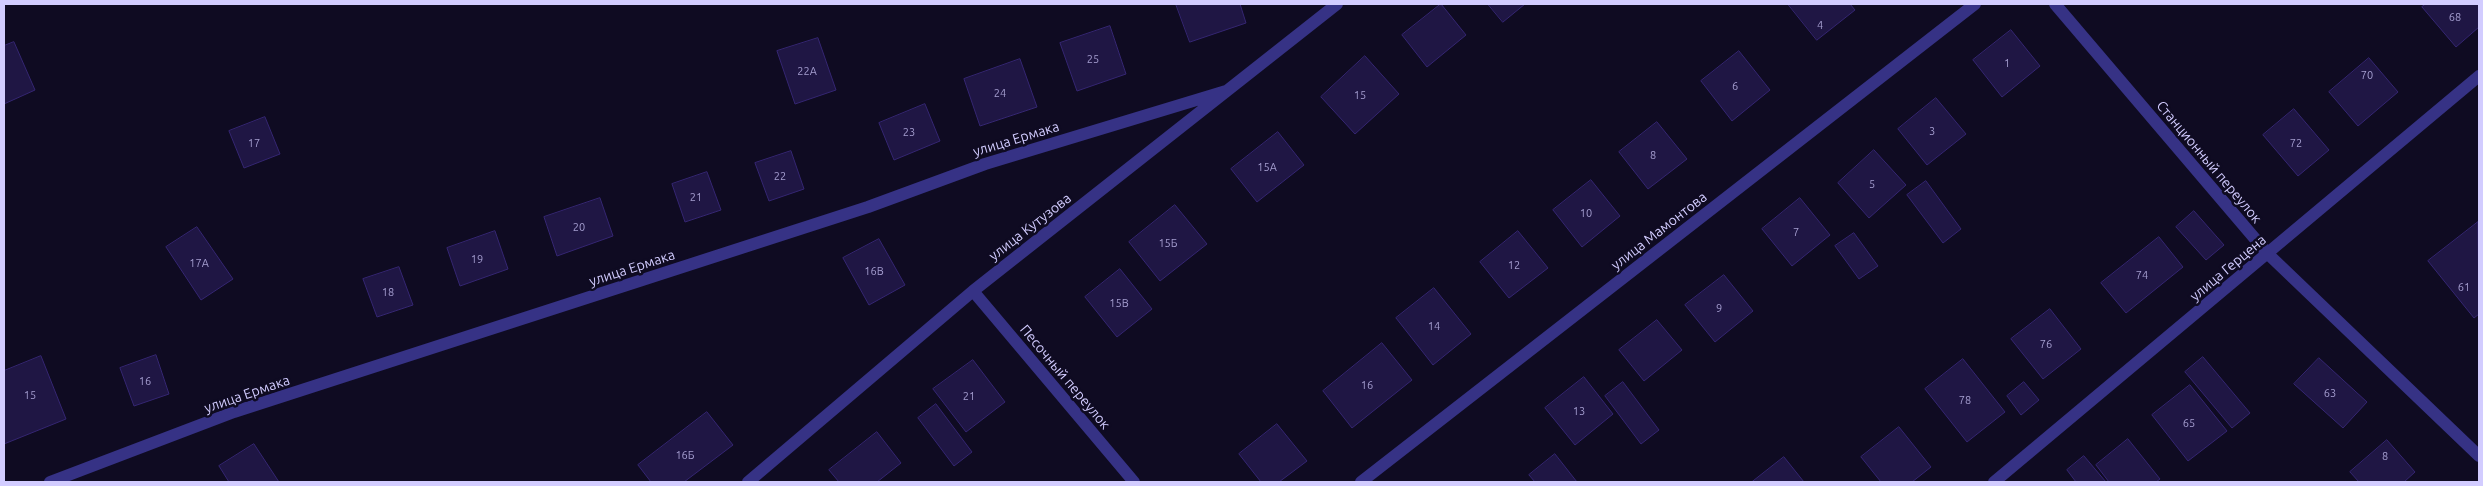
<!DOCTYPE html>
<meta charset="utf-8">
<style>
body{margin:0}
#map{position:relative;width:2483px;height:486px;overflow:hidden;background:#0f0b22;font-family:Ubuntu,sans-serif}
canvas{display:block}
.frame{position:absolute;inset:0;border:5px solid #d2ccff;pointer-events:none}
</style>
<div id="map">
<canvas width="2483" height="486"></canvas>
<div class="frame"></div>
</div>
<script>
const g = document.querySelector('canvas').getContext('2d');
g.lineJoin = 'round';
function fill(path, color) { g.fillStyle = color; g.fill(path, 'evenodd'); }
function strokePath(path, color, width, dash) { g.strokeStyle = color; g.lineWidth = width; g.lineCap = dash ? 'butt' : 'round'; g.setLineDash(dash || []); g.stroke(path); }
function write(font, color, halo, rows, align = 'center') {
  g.font = font + ' Ubuntu,sans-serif'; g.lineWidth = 5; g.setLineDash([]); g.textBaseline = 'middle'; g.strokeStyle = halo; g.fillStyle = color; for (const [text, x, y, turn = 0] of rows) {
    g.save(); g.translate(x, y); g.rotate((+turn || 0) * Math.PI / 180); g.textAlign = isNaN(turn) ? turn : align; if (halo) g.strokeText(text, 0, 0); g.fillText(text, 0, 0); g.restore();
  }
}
const building = new Path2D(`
 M1176,4H1240L1246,23L1190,42Z
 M1441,4L1466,35L1427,67L1402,35Z
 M1488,4H1525L1503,22Z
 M1788,4H1850L1855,10L1817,40Z
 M2426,4H2479V27L2456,47L2422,7Z
 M1110,26L1126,74L1077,91L1060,43Z
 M2011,30L2040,66L2002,97L1973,60Z
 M818,38L836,90L795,104L777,51Z
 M14,42L35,90L4,104V46Z
 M1739,51L1770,90L1732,121L1701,81Z
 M1365,56L1399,94L1355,134L1321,97Z
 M2369,58L2398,92L2358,126L2329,92Z
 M1020,59L1037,107L980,126L964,79Z
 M1936,98L1966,134L1927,165L1898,129Z
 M925,104L940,141L894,160L879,123Z
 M2294,109L2329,150L2298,176L2263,135Z
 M265,117L280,154L244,168L229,131Z
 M1657,122L1687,159L1648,189L1619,152Z
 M1278,132L1304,165L1257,202L1231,169Z
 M1874,150L1906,185L1869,218L1838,183Z
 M791,151L804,189L769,201L755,163Z
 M707,172L721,210L685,222L672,184Z
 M1591,180L1620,216L1582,247L1553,210Z
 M1926,181L1961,229L1943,243L1907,195Z
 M600,198L613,236L557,256L544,217Z
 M1800,198L1830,235L1792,266L1762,229Z
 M1175,205L1207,244L1160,281L1129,242Z
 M2194,211L2224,245L2206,260L2176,227Z
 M2478,222L2479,314L2474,318L2428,261Z
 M197,227L233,279L201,300L166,247Z
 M495,231L508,269L460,286L447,248Z
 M1518,231L1548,268L1509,298L1480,262Z
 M1854,233L1878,266L1859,279L1835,246Z
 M2159,237L2183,267L2126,313L2101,283Z
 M879,239L905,285L869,305L843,258Z
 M399,267L413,305L377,317L363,279Z
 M1120,269L1152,309L1117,337L1085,297Z
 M1724,275L1753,311L1715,342L1685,305Z
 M1434,288L1471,334L1433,365L1396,318Z
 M2050,309L2081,349L2043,379L2011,339Z
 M1657,320L1682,350L1644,381L1619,350Z
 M1382,343L1412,380L1352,428L1323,391Z
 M156,355L169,394L134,406L120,368Z
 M41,356L66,419L4,444V371Z
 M2203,357L2250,413L2232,428L2185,372Z
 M2319,358L2367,402L2343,428L2294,384Z
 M1963,359L2005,412L1967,442L1925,389Z
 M973,360L1005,402L966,432L933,389Z
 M1584,377L1613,414L1575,445L1545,408Z
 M1623,382L1659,430L1641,444L1605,396Z
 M2024,382L2039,400L2021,415L2007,396Z
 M2190,385L2227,431L2188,461L2152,415Z
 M936,404L972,452L954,466L918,418Z
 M707,412L733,445L684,482H651L638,465Z
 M1277,424L1307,461L1279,482H1261L1239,454Z
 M1899,427L1931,467L1912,482H1881L1861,457Z
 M877,432L901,463L877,482H839L829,470Z
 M2128,439L2160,479L2156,482H2109L2096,465Z
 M2387,440L2415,472L2404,482H2359L2350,472Z
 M254,444L279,482H229L219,466Z
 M1555,454L1577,482H1535L1529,475Z
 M2084,456L2106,482H2076L2067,470Z
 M1784,457L1804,482H1752Z`);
fill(building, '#1f1644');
strokePath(building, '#352672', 1);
strokePath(new Path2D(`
 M2055,4L2268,254L2479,456
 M973,291L1134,482
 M50,482L234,412L868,207L985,164L1226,91
 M748,482L973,291L1337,4
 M1361,482L1975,4
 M1994,482L2479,76`), '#363285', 12);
write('11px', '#a59ed0', null, [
 ["68",2455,17],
 ["4",1820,25],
 ["25",1093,59],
 ["1",2007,63],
 ["22А",807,71],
 ["70",2367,75],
 ["6",1735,86],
 ["24",1000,93],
 ["15",1360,95],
 ["3",1932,131],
 ["23",909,132],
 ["17",254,143],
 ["72",2296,143],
 ["8",1653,155],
 ["15А",1267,167],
 ["22",780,176],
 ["5",1872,184],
 ["21",696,197],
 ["10",1586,213],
 ["20",579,227],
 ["7",1796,232],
 ["15Б",1168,243],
 ["19",477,259],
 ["17А",199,263],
 ["12",1514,265],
 ["16В",874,271],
 ["74",2142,275],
 ["61",2464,287],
 ["18",388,292],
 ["15В",1119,303],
 ["9",1719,308],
 ["14",1434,326],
 ["76",2046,344],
 ["16",145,381],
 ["16",1367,385],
 ["63",2330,393],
 ["15",30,395],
 ["21",969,396],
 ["78",1965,400],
 ["13",1579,411],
 ["65",2189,423],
 ["16Б",685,455],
 ["8",2385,456]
]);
write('14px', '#d2ccff', '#0f0b22', [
 ["улица Ермака",1016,139,-17],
 ["Станционный переулок",2209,162,50],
 ["улица Кутузова",1030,227,-38],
 ["улица Мамонтова",1659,231,-38],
 ["улица Ермака",632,268,-18],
 ["улица Герцена",2228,268,-40],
 ["Песочный переулок",1065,377,50],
 ["улица Ермака",247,394,-19]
]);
</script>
